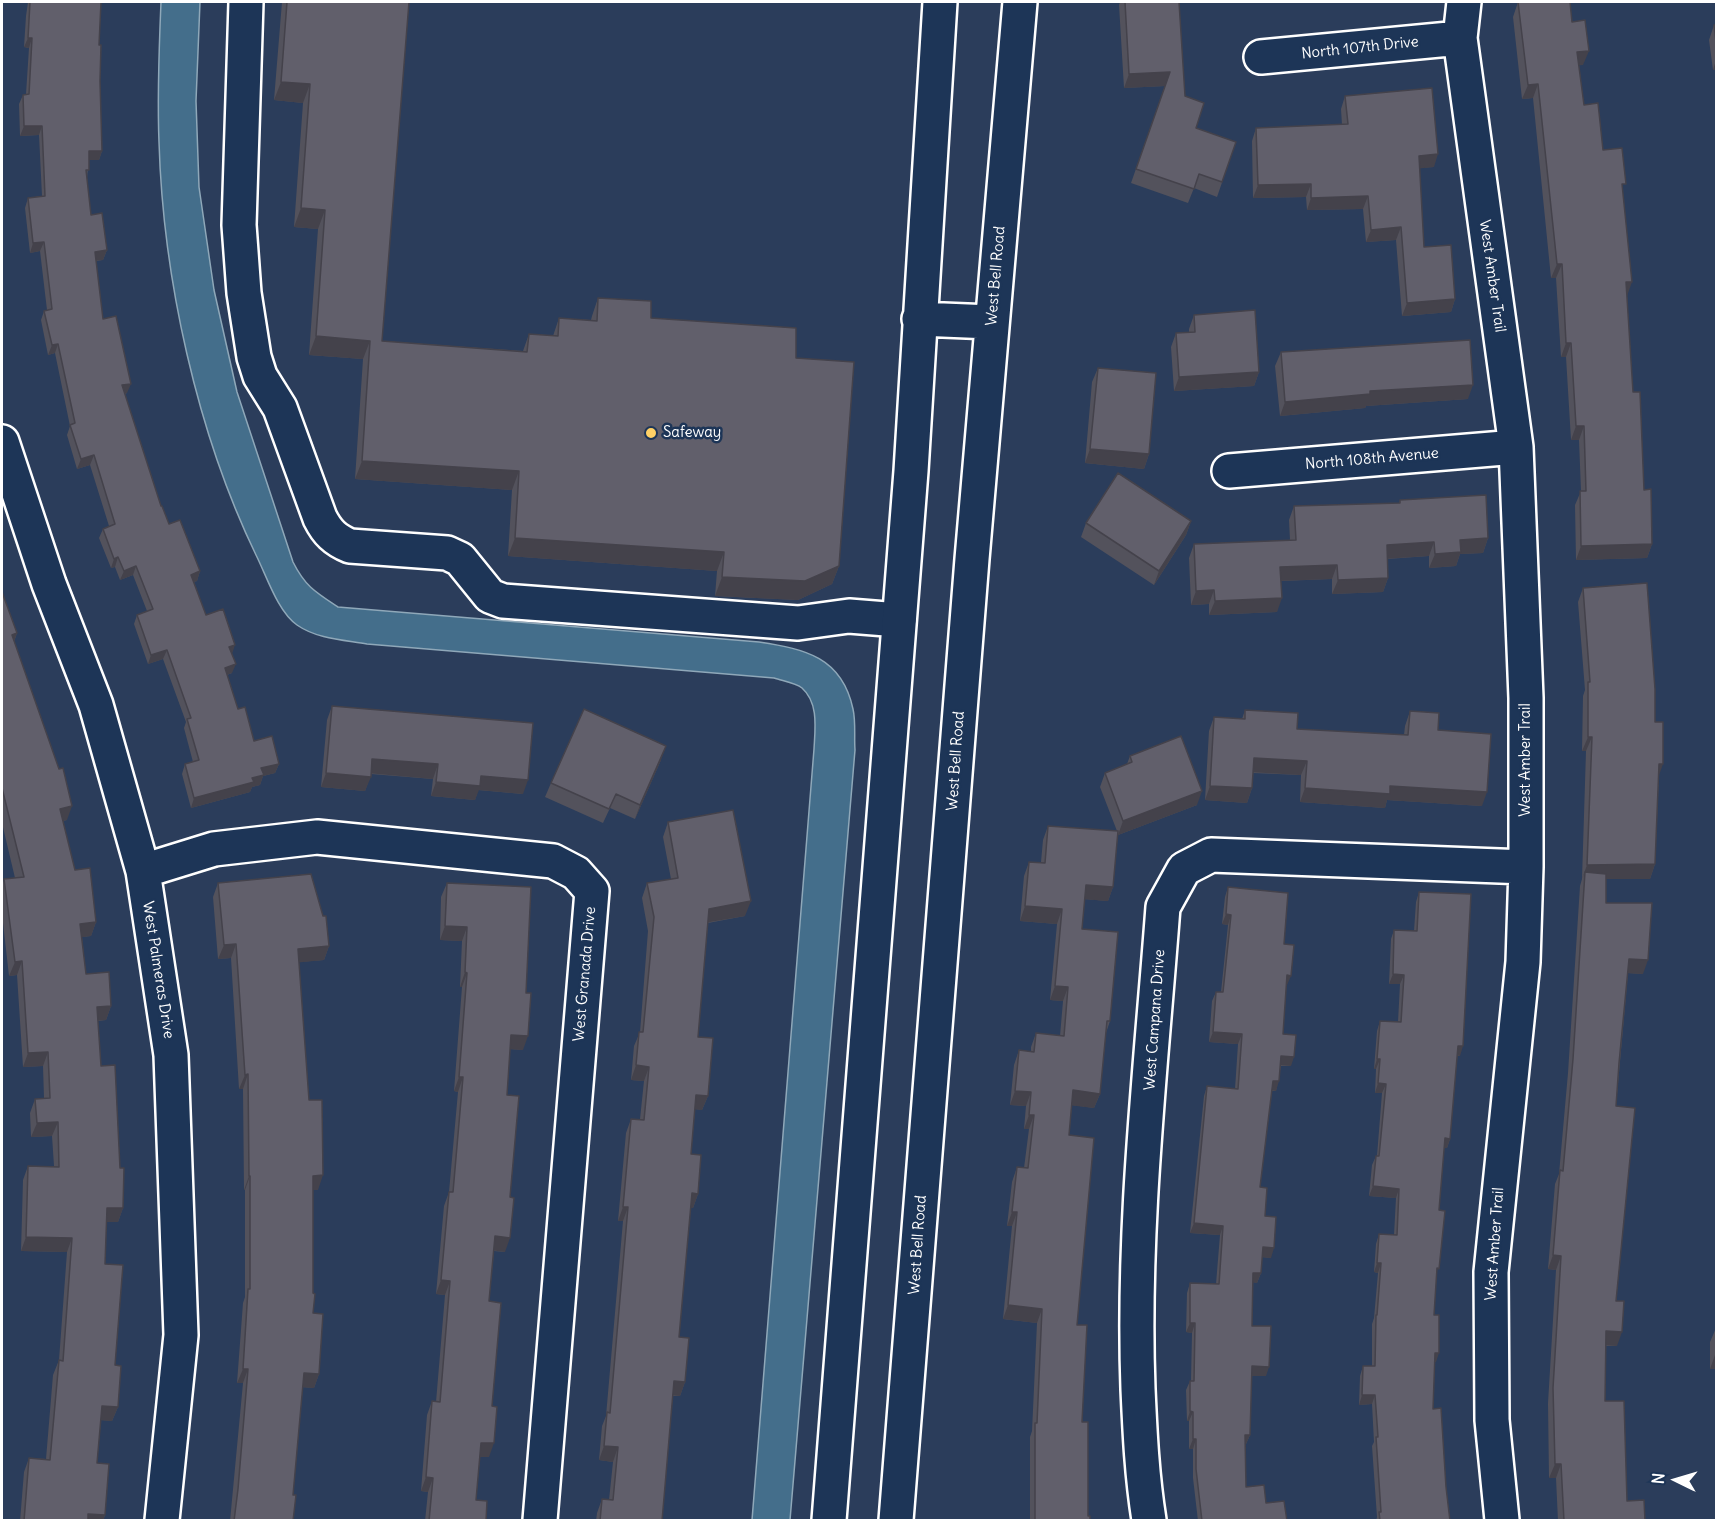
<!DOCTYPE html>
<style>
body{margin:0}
#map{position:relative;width:1718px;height:1522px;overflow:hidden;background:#2b3d5b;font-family:Delius,sans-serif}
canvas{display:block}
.frame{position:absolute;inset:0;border:3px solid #fff;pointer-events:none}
.north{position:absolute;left:1646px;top:1450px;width:60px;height:60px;-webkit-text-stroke:4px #1d3557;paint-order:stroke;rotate:275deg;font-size:16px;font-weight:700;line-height:24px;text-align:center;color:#fff}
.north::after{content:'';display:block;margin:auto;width:21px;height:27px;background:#fff;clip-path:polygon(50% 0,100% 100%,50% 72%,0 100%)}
</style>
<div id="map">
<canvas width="1718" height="1522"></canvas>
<div class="frame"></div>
<div class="north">N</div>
</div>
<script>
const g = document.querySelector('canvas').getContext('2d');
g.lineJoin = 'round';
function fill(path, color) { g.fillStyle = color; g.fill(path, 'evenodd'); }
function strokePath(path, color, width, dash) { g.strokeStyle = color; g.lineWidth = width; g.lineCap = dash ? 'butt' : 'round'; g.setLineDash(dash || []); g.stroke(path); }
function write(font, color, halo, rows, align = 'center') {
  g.font = font + ' Delius,sans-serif'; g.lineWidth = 5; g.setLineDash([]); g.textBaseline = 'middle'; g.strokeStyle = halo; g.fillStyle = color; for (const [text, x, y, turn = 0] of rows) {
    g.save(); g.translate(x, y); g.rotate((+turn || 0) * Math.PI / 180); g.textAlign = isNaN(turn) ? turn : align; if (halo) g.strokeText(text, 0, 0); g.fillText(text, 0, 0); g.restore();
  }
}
const water = new Path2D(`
 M161,2H200L196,101L199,187L214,290L237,392L293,562C305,586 315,592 338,607L759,642C805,649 842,657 853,709C856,722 854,737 855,750L790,1520H752L814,749C815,729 819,703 802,688C796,683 783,681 774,678L367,644C344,640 317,639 297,625C278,612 267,577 256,555C197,433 163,278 159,142C157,95 159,49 161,2Z`);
fill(water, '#446e8b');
strokePath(water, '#8fa8b9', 1.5);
const minor = new Path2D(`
 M246,2L239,225L244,293L254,357L260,376L280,408L320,518C327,532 335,540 350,546L447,553L460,559L490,596L503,601L798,623L849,616L899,620
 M1464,2L1460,38L1516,447L1526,698V867L1523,962L1491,1272L1492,1420L1502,1520
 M1261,57L1460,38
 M2,442L49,584L96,705L143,871L171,1055L181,1335L162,1520
 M1229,471L1516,447
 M143,871L214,849L317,837L553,861L576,873L592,891L540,1520
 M1149,1520C1142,1476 1140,1434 1138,1389C1132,1228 1151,1067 1163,907L1184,869L1211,855L1526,867`);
const major = new Path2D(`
 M919,319L991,322
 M829,1520L911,471L940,2
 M896,1520L972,559L1020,2`);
strokePath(minor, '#fff', 38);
strokePath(major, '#fff', 38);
strokePath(minor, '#1d3557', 33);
strokePath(major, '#1d3557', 33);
fill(new Path2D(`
 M28,2H101L99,45L102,151L99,160H89L87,178L91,215L107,250L103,260L96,261L103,319L127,393L125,394L161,506L169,524L200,571L197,581L194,582L206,615L232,654V673L227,675L238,709L254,741L279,764L275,773L263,776L260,785L252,787L250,792L191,808L182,774L185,764L193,762L184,728L186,722L163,659L148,664L134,624L137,615L147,611L133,575L120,580L115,567L111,568L99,538L103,529L109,526L90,465L77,469L67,435L70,426L55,353L48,355L41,320L44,311L47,310L40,251L30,253L25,208L28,198L42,196L39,135L20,136L19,104L23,95L26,94L29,48L24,47L26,16Z
 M282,2H409L382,341L523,351L529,334L553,336L559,318L591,320L592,316L598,298L651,318L796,358L839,566L832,584L798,600L715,596L717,571L508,556L512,490L355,479L363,359L309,355L318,229L294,227L303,103L274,100Z
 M1120,2H1179L1185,96L1196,128L1236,142L1217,197L1194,188L1188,203L1131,183L1165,86L1124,88L1119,5Z
 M1518,2L1572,22L1583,65H1579L1584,105L1603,150L1623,192L1627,296L1633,392L1644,490L1652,544L1647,558L1576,560L1575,505L1581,491L1579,440H1571L1566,357H1561L1556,278H1551L1533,98L1522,99L1513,17Z
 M1714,25H1716V69L1713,70L1709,40Z
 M1345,96L1434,167L1419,168L1424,247L1455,299L1451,312L1402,316L1396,240L1366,242L1363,209L1307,210L1306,197L1253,198L1252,141L1256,128L1342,125L1341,109Z
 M1194,315L1259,372L1254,386L1174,391L1171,347L1176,333L1189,332V329Z
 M1281,352L1468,399L1366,406L1365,408L1280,416L1275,366Z
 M1098,368L1149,454L1144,469L1085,463L1092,382Z
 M1400,500L1488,538L1483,553L1460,554L1456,566L1429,568V556L1387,559L1388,578L1383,592L1332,594V579L1281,581L1277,612L1209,615V604L1191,605L1189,558L1194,544L1290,540L1289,520L1294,506L1399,503Z
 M1191,521L1186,535L1154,585L1081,537L1086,523Z
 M1583,588L1655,722L1659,775L1655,864L1650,879H1606V903L1643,974L1628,973L1616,1106L1617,1346H1606L1605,1401L1627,1501L1645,1521H1558L1556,1478H1549L1548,1403L1556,1270L1548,1269L1555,1184L1559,1174L1568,1073L1580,886L1582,879L1586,751H1582L1583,696L1585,690L1578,602Z
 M2,592L17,633L14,642L67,820L63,821L75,870L96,922L91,936L82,937L86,974L111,1006L106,1020L98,1021L101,1066L120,1168L123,1208L118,1222H106L105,1264L115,1365L118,1407L112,1421L101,1420L97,1463L105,1515L103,1521H20L24,1472L29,1458L46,1459L53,1375L59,1360L67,1252L21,1251L23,1180L28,1166H54L52,1136L31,1137L30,1113L35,1099L44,1098L43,1066L23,1067L17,975L9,976L2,914V886L4,879L15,878L2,823Z
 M332,706L523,794L478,790L475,800L431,796L433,779L371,774L365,791L321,787L327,720Z
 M1245,710L1297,729L1404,735L1405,726L1410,711L1438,730L1482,806L1387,800L1385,808L1300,802L1301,775L1253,773L1252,788L1247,803L1205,800L1209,731L1214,717L1242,719Z
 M1130,756L1197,805L1118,835V834L1113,887L1108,901L1084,899L1082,929L1110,1021L1106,1033L1100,1094L1094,1108L1072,1105L1069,1135L1077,1325L1088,1516L1030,1520V1437L1032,1431L1037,1323L1003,1319L1012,1226H1007L1012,1182L1017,1167L1024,1168L1029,1129H1024L1026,1106L1010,1105L1014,1065L1019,1050L1031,1052V1047L1036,1033L1060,1036L1063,1001L1050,1000L1057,924L1020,921L1024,876L1029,862H1041L1043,840L1048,826L1117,831L1100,787L1105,773L1127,764Z
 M661,760L635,819L610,808L603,823L545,797L551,783Z
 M668,822L745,916L708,923L698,1037L708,1096L702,1110L695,1109L691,1154L698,1194L693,1208L690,1207L679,1337L685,1382L680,1396H672L662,1521H596L597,1513L602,1499L609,1500L613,1462L599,1460L602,1426L606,1416L623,1221H618L626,1133L631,1119H640L644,1081L631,1080L634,1046L640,1032L648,931L642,898L647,883L671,879L663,837Z
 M218,883L329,946L324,960L299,962L309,1100L318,1190H313V1313L319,1374L314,1388L302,1387L293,1495V1521H230L243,1383H237L243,1303L245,1297V1190H244L243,1089H239L231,958L218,959L213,897Z
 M447,883L523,1050L510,1049L507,1095L505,1252L494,1251L489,1301L492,1406L489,1457H480L476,1500L486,1521H425L428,1492L421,1491L427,1415L432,1401L436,1402L445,1295L436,1294L444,1206L449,1192L458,1092L454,1091L462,987H460L462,941L440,940L441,897Z
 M1228,887L1284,944L1287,985H1286L1283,1034L1291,1066H1281L1276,1091H1272L1260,1187L1271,1258L1262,1257L1261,1273L1257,1283L1253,1282L1252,1326L1266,1376H1251L1250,1435L1246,1444H1245L1246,1487L1287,1521H1198L1193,1478V1449H1189V1421H1187L1186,1390L1190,1381H1191L1192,1333L1186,1332L1187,1293L1190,1283L1216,1284L1220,1235L1190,1233L1204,1096L1207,1086L1235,1089L1238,1044L1209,1042L1212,1001L1216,992H1221L1228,925L1222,924L1225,897Z
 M1419,892L1460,1056H1457L1450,1139L1447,1148H1444L1439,1210L1434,1315L1436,1362H1434L1433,1409L1450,1521H1376L1377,1517L1372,1446L1374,1442L1372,1404L1359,1405L1360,1376L1363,1366H1372V1324L1374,1318L1378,1273L1374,1272L1376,1244L1379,1234L1394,1235L1396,1198L1369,1196L1372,1165L1376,1156H1377L1382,1093H1375L1376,1069H1374L1377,1031L1380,1021L1398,1022L1400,984H1389L1391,939L1394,930L1414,931L1416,902Z
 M1716,1328V1369H1710V1342Z`), '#53525c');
fill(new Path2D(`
 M28,38H32L29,48L24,47Z
 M1589,51L1583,65L1572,66L1577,52Z
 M1716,60V69L1713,70Z
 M1170,72L1165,86L1124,88L1129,74Z
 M281,82L310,84L303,103L274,100Z
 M1538,84L1533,98L1522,99L1528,85Z
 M24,126H42L39,135L20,136Z
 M89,151H102L99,160H85Z
 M1438,154L1434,167L1414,169L1419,156Z
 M1311,184L1306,197L1253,198L1258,185Z
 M1368,196L1363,209L1307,210L1311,198Z
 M301,208L325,210L318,229L294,227Z
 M1401,227L1396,240L1366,242L1371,230Z
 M44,242L40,251L30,253L33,243Z
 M107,250L103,260L91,261L95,252Z
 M1557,264H1562L1556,278H1551Z
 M1626,282H1632L1627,296Z
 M1455,299L1451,312L1402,316L1407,303Z
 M316,336L370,341L363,359L309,355Z
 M1566,343H1571L1566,357H1561Z
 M58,344L55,353L48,355L52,345Z
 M1259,372L1254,386L1174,391L1179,377Z
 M131,384L127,393L119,395L122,385Z
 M1473,385L1468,399L1366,406L1365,408L1280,416L1285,402L1370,391Z
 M1576,426H1584L1579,440H1571Z
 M1090,449L1149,454L1144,469L1085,463Z
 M94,455L90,465L77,469L81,459Z
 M362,461L519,471L512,490L355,479Z
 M1191,521L1186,535L1154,585L1159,571Z
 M515,538L724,552L717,571L508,556Z
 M1488,538L1483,553L1460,554L1456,566L1429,568L1435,554L1460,540Z
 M1434,542L1429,556L1382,559L1387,545Z
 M1652,544L1647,558L1576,560L1581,546Z
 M118,557L115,567L111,568L114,559Z
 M1337,565L1332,579L1275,581L1280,567Z
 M136,566L133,575L120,580L124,571Z
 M839,566L832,584L798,600L715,596L722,577Z
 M200,571L197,581L187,584L191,575Z
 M1388,578L1383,592L1332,594L1338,580Z
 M1214,590L1209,604L1191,605L1196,591Z
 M1282,598L1277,612L1209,615L1215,601Z
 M17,633L12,647V635Z
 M235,645L232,654L229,647Z
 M167,650L163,659L148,664L151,655Z
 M236,664L232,673L221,677L225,668Z
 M1588,737H1592L1586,751H1582Z
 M666,746L661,760L635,819L640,805Z
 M1254,758L1307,761L1301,775L1249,772Z
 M372,759L438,764L433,779L367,773Z
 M279,764L275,773L263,776L260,785L252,787L250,792L191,808L194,798L252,778L261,768Z
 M1659,764H1663L1658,778Z
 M326,773L371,777L365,791L321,787Z
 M481,776L528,780L523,794L479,790L475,800L431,796L436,782Z
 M1210,786L1252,788L1247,803L1205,800Z
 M1390,786L1487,792L1482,806L1387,800L1385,808L1300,802L1305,788Z
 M1202,791L1197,805L1118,835L1123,821Z
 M72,806L67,820L55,823L60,809Z
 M1655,864L1650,879H1585V872L1582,879L1587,865Z
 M1086,885L1113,887L1108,901L1081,899Z
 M751,901L745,916L704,923L709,909Z
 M1025,906L1062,909L1057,924L1020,921Z
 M1226,914L1231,915L1228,925L1222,924Z
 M96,922L91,936L75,938L80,924Z
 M445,926L467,927L462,941L440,940Z
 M236,944L231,958L218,959L224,945Z
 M329,946L324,960L293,963L298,949Z
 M1629,959L1648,960L1643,974L1624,973Z
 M22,961L17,975L9,976L15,962Z
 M465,972L467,973L462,987H460Z
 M1393,974L1404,975L1400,984H1389Z
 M1287,975L1291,976L1287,985H1284Z
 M1055,986L1068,987L1063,1001L1050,1000Z
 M111,1006L106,1020L92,1021L97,1007Z
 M1213,1032L1242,1034L1238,1044L1209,1042Z
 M511,1035L528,1036L523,1050L506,1049Z
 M1458,1046H1463L1460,1056L1455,1055Z
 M48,1052L43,1066L23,1067L28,1053Z
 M1281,1056L1294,1057L1291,1066L1278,1065Z
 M1377,1059H1380L1376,1069H1374Z
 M636,1065L649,1067L644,1081L631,1080Z
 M248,1074L243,1089H239L245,1075Z
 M459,1077H463L458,1092L454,1091Z
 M1273,1081H1279L1276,1091L1270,1090Z
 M1378,1083L1386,1084L1382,1093H1375Z
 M1073,1090L1100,1094L1094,1108L1068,1105Z
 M1015,1091L1031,1092L1026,1106L1010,1105Z
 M696,1095L708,1096L702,1110L691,1109Z
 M1029,1115H1034L1029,1129H1024Z
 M58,1122L52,1136L31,1137L37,1123Z
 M1445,1138L1450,1139L1447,1148H1442Z
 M323,1175L318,1190H308L313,1176Z
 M249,1176H250L245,1190H244Z
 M1373,1186L1399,1189L1396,1198L1369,1196Z
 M692,1193L698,1194L693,1208L686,1207Z
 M623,1207H628L623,1221H618Z
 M107,1208H123L118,1222H102Z
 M1012,1212H1017L1012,1226H1007Z
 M1194,1223L1223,1226L1220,1235L1190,1233Z
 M495,1236L510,1238L505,1252L490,1250Z
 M26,1237L72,1238L67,1252L21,1251Z
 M1263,1247L1274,1248L1271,1258L1259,1257Z
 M1553,1255L1561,1256L1556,1270L1548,1269Z
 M1377,1263H1381L1378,1273L1374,1272Z
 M1253,1273H1261L1257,1283L1250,1282Z
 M441,1280L450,1281L445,1295L436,1294Z
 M1008,1305L1042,1309L1037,1323L1003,1319Z
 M1190,1323H1195L1192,1333L1186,1332Z
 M1606,1331L1622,1332L1617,1346L1601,1345Z
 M1435,1353H1439L1436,1362H1431Z
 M1715,1355H1716V1369H1710Z
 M1252,1366L1269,1367L1266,1376H1248Z
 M243,1369H248L243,1383H237Z
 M304,1373L319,1374L314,1388L298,1387Z
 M674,1381L685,1382L680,1396L669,1395Z
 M1362,1395H1375L1372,1404L1359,1405Z
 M102,1406L118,1407L112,1421L97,1420Z
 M1190,1411L1193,1412L1189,1421H1187Z
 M1245,1435H1250L1246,1444H1241Z
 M1193,1439H1196L1193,1449H1189Z
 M481,1443H494L489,1457H476Z
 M604,1446L618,1447L613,1462L599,1460Z
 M1555,1464H1561L1556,1478H1549Z
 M426,1477L433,1478L428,1492L421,1491Z
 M88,1514L105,1515L103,1521H86Z`), '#44424b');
const building = new Path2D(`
 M30,2H101L99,45H101L100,81L102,151H89V170H86L91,215L102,213L107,250L95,252L103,319L116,316L131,384L122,385L161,506H162L169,524L180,520L200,571L191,575L206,615L223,609L235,645L229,647L236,664L225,668L238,709L245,707L254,741L272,736L279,764L261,768L264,775L252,778L254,782L194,798L185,764L199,760L187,719L191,718L167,650L151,655L137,615L153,609L136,566L124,571L118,557L114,559L103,529L115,524L94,455L81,459L70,425L75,423L58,344L52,345L44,311L52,309L44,242L33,243L28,198L45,196L42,126H24L23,95L29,94L32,38H28Z
 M287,2H409L382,341L527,352L529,334L558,336L559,318L597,321L598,298L651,301V318L796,328V358L854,362L839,566L805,581L722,577L724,552L515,538L519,471L362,461L370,341L316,336L325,210L301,208L310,84L281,82Z
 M1125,2H1179L1185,96L1204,103L1196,128L1236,142L1222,182L1199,174L1194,189L1136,169L1170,72L1129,74Z
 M1518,2H1570L1572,22L1585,20L1589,51L1577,52L1584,105L1598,103L1603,150L1622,148L1626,184H1622L1632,282H1626L1633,392H1640L1644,490L1651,489L1652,544L1581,546L1580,491H1586L1584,426H1576L1571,343H1566L1562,264H1557L1538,84L1528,85Z
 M1714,25H1716V42Z
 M1432,88L1438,154L1419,156L1424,247L1451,245L1455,299L1407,303L1401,227L1371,230L1368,196L1311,198V184L1258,185L1256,128L1348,124L1345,96Z
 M1255,310L1259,372L1179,377L1176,333L1195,332L1194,315Z
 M1470,340L1473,385L1370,391V394L1285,402L1281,352Z
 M1098,368L1156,373L1149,454L1090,449Z
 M1118,473L1191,521L1159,571L1086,523Z
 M1486,495L1488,538L1460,540L1461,552L1435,554L1434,542L1387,545L1388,578L1338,580L1337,565L1280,567L1282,598L1215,601L1214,590L1196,591L1194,544L1296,540L1294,506L1400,503V500Z
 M1647,583L1655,689V722H1663V764H1659L1655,864L1587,865L1592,737H1588V682H1590L1583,588Z
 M2,592L17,633L12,635L59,769L63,768L72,806L60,809L75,870L90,868L96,922L80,924L86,974L109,972L111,1006L97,1007L101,1066L115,1065L120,1168H124L123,1208H107L105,1264L123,1265L115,1365L121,1366L118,1407L102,1406L97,1463L109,1464L105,1515L88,1514V1521H24L29,1458L50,1460L59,1360L63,1361L72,1238L26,1237L28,1166L59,1167L58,1122L37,1123L35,1099L50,1098L48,1052L28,1053L22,961L15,962L4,879L24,877L2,788Z
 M332,706L533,723L528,780L481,776L480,786L436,782L438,764L372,759L371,777L326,773Z
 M584,709L666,746L640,805L616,794L609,809L551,783Z
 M1245,710L1298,713L1297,729L1408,735L1410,711L1439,713L1438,730L1491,734L1487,792L1390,786V794L1305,788L1307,761L1254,758L1252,788L1210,786L1214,717L1245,719Z
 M1181,736L1202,791L1123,821L1105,773L1132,762L1130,756Z
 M733,810L751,901L709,909L698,1037L713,1038L708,1096L696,1095L691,1154L701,1155L698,1194L692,1193L679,1337L689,1338L685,1382L674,1381L662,1521H600L602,1499L613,1500L618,1447L604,1446L607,1412L610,1413L628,1207H623L631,1119L644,1120L649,1067L636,1065L639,1032H643L654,917L647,883L678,878L668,822Z
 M1048,826L1118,831L1113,887L1086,885L1082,929L1118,932L1110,1021H1107L1100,1094L1073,1090L1069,1135L1094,1138L1077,1325H1087L1082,1422H1088V1516H1090V1521H1030L1035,1520V1423H1037L1042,1309L1008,1305L1017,1212H1012L1017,1167L1028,1168L1034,1115H1029L1031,1092L1015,1091L1019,1050L1034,1052L1036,1033L1064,1036L1068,987L1055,986L1062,909L1025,906L1029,862L1045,863Z
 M1585,872L1606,874V903H1652L1648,960L1629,959L1619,1063L1616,1106L1635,1108L1616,1301H1624L1622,1332L1606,1331L1605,1401H1624L1627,1501L1644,1500L1645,1521H1564L1561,1464H1555L1553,1388L1561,1256L1553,1255L1560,1170L1563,1171L1573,1059Z
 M311,874L323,916H326L329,946L298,949L309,1100H322L323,1175L313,1176V1293L315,1294L313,1313L323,1314L319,1374L304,1373L293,1495H296L293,1521H234L238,1489L248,1369H243L248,1289H250V1176H249L248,1074L245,1075L236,944L224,945L218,883Z
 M447,883L531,887L526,993H531L528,1036L511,1035L507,1095L519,1096L510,1197L514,1198L510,1238L495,1236L489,1301L501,1303L492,1406L497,1407L494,1443H481L476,1500L487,1501L486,1521H429L433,1478L426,1477L432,1401L440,1402L450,1281L441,1280L449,1192H453L463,1077H459L467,973L465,972L467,927L445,926Z
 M1228,887L1288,893L1284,944L1294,945L1291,976L1287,975L1283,1034L1296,1035L1294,1057L1281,1056L1279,1081H1273L1260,1187L1267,1188L1265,1216L1276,1217L1274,1248L1263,1247L1261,1273H1253L1252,1326H1271L1269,1367L1252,1366L1250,1435H1245L1246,1487L1264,1485L1266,1503L1284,1501L1287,1521H1202L1196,1469V1439H1193V1412L1190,1411V1381H1194L1195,1323H1190V1283L1219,1284L1223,1226L1194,1223L1207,1086L1238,1089L1242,1034L1213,1032L1216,992H1223L1231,915L1226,914Z
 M1419,892L1471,894L1463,1046H1458L1450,1139L1445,1138L1439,1210L1445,1211L1439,1269L1437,1268L1434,1315H1439V1353H1435L1433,1409L1441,1408L1446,1487L1450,1521H1380L1379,1512H1381L1376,1437H1378L1375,1395H1362L1363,1366H1375L1376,1315H1377L1381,1263H1377L1379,1234L1397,1235L1399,1189L1373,1186L1376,1156H1379L1386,1084L1378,1083L1380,1059H1377L1380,1021L1401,1022L1404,975L1393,974L1394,930L1417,931Z`);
fill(building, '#615f6b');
strokePath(building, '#44424b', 1.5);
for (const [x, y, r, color] of [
 [651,433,6,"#ffd166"]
]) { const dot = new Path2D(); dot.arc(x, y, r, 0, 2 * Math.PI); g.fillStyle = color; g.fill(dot); strokePath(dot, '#1d3557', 2); }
write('15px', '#fff', '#1d3557', [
 ["North 107th Drive",1360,48,-6],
 ["West Bell Road",996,276,-85],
 ["West Amber Trail",1492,276,82],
 ["North 108th Avenue",1372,459,-5],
 ["West Amber Trail",1526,760,-90],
 ["West Bell Road",956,761,-86],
 ["West Palmeras Drive",158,970,81],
 ["West Granada Drive",585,974,-85],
 ["West Campana Drive",1155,1020,-86],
 ["West Amber Trail",1495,1244,-86],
 ["West Bell Road",918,1245,-86]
]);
write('15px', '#fff', '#1d3557', [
 ["Safeway",663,433]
], 'left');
</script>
